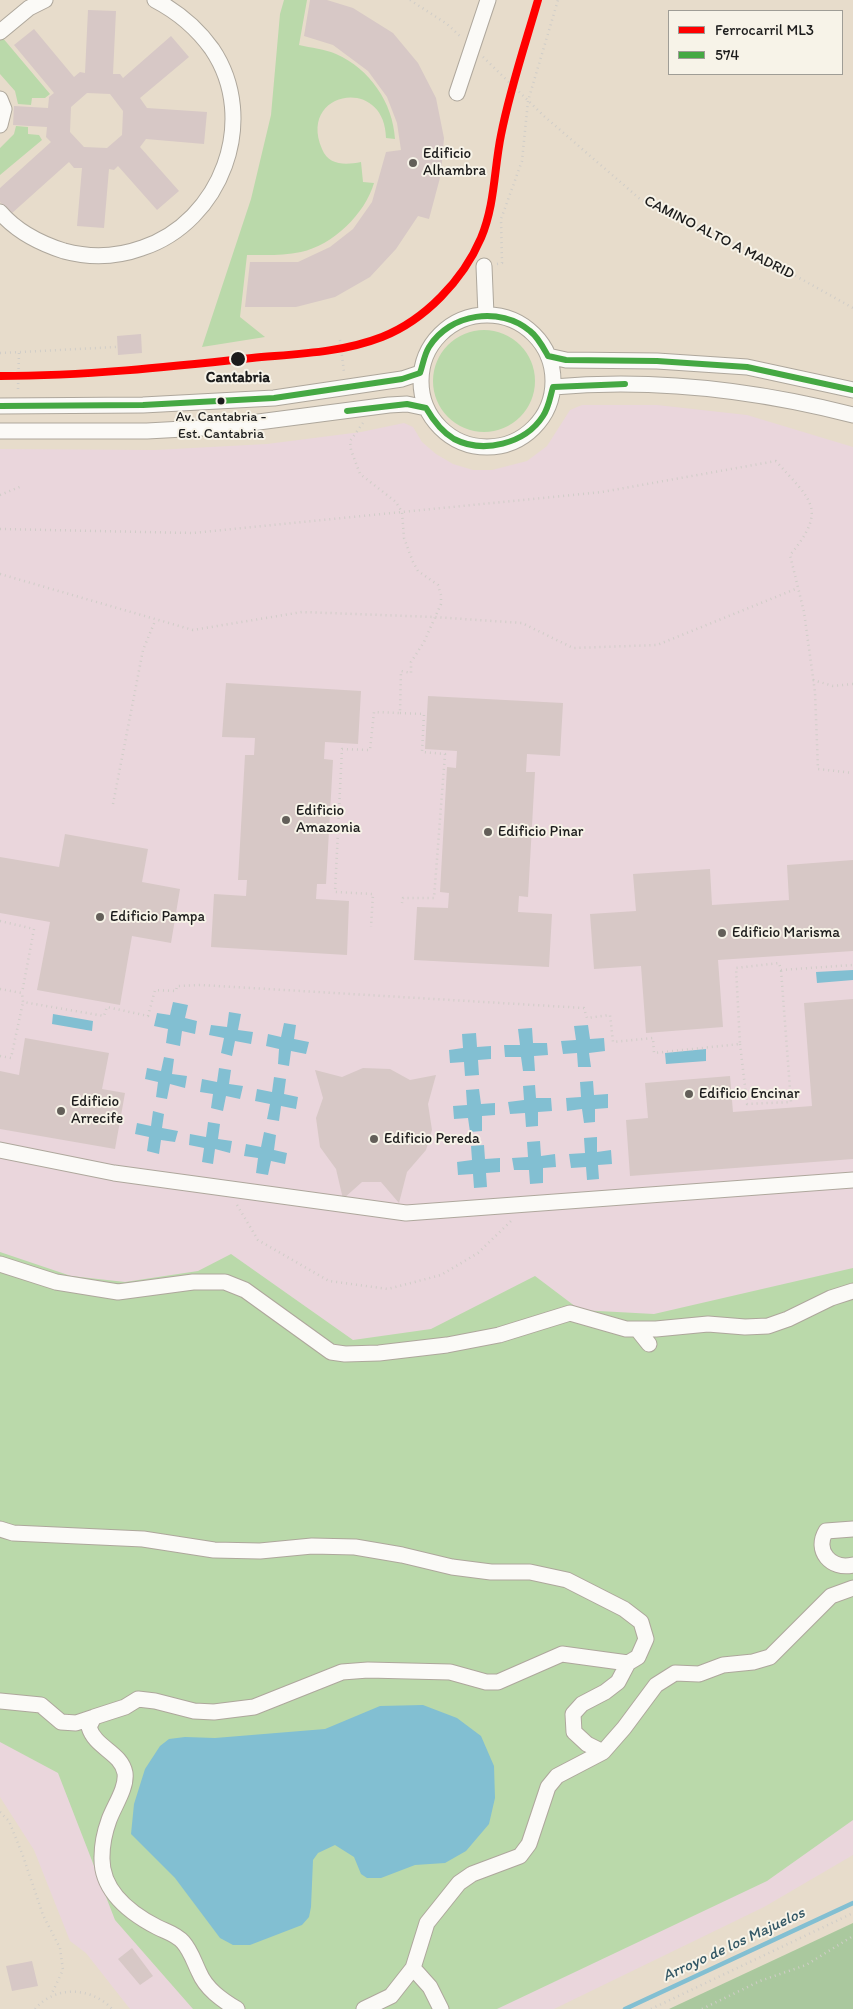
<!DOCTYPE html>
<style>
body{margin:0}
#map{position:relative;width:853px;height:2009px;overflow:hidden;background:#e7dccb;font-family:Itim,sans-serif}
canvas{display:block}
.legend{position:absolute;left:668px;top:10px;width:175px;height:65px;box-sizing:border-box;background:#f7f3e8;border:1px solid #9f9d96;margin:0;padding:6px 9px;list-style:none;font-size:15px;color:#1c1c1c}
.legend li{display:flex;align-items:center;gap:10px;height:25px}
.legend b{width:25px;border:1px solid #9f9d96}
</style>
<div id="map">
<canvas width="853" height="2009"></canvas>
<ul class="legend">
<li><b style="height:6px;background:#f00"></b>Ferrocarril ML3</li>
<li><b style="height:6px;background:#45a843"></b>574</li>
</ul>
</div>
<script>
const g = document.querySelector('canvas').getContext('2d');
g.lineJoin = 'round';
function fill(path, color) { g.fillStyle = color; g.fill(path, 'evenodd'); }
function strokePath(path, color, width, dash) { g.strokeStyle = color; g.lineWidth = width; g.lineCap = dash ? 'butt' : 'round'; g.setLineDash(dash || []); g.stroke(path); }
function write(font, color, halo, rows, align = 'center') {
  g.font = font + ' Itim,sans-serif'; g.lineWidth = 4; g.setLineDash([]); g.textBaseline = 'middle'; g.strokeStyle = halo; g.fillStyle = color; for (const [text, x, y, turn = 0] of rows) {
    g.save(); g.translate(x, y); g.rotate((+turn || 0) * Math.PI / 180); g.textAlign = isNaN(turn) ? turn : align; if (halo) g.strokeText(text, 0, 0); g.fillText(text, 0, 0); g.restore();
  }
}
fill(new Path2D(`
 M582,405H657L747,415L853,447V1855L764,1907L554,2009H130L86,1953L70,1941L34,1850L0,1797V449L155,450L267,444L361,432L404,423L413,427L422,442L436,454L453,464L473,470H492L527,461L547,446L570,410Z`), '#ead6dc');
fill(new Path2D(`
 M284,0H307L299,45C311,48 325,49 336,54C370,69 393,103 395,139L386,138C385,75 297,91 322,149C329,166 346,165 361,162L363,182L374,183C365,214 333,245 301,252C283,256 265,255 247,255L240,317L265,337L202,347L251,199L271,115L280,14Z
 M2,37L50,94L45,98H32L31,105L18,104L15,91L0,74V39Z
 M16,126L28,127V134L39,135L42,140L0,175V148L14,134Z
 M433 381a51 51 0 1 1 102 0a51 51 0 1 1-102 0Z
 M0,1252L71,1276L125,1282L198,1271L231,1254L353,1340L431,1329L535,1276L580,1310L654,1314L853,1268V1820L767,1881L497,2009H193L115,1920L58,1773L0,1742Z`), '#bad9aa');
fill(new Path2D(`
 M853,1923V2009H669Z`), '#aac89e');
fill(new Path2D(`
 M853,970V980L817,983L816,972Z
 M173,1002L188,1005L185,1018L197,1021L195,1034L182,1031L180,1046L166,1043L168,1029L154,1026L157,1013L170,1015Z
 M229,1012L241,1014L238,1030L253,1032L251,1044L235,1041L232,1056L221,1053L224,1038L209,1035L211,1025L227,1027Z
 M53,1014L93,1021L92,1031L52,1024Z
 M284,1023L296,1025L294,1039L309,1042L306,1054L291,1051L289,1066L278,1064L279,1049L266,1046L268,1034L281,1037Z
 M588,1025L590,1039L604,1038L605,1051L589,1053L591,1067H578L577,1053L563,1054L561,1041L576,1040L574,1026Z
 M532,1028L533,1043H547L548,1055L534,1056L535,1071H523L521,1057H505L504,1045H520L518,1029Z
 M476,1033L477,1047L491,1046V1059L478,1060L479,1075L465,1076L464,1062L450,1063L449,1050L463,1048L462,1034Z
 M706,1049V1061L666,1064L665,1053Z
 M164,1057L174,1059L172,1074L187,1076L185,1088L170,1084L167,1099L156,1097L158,1082L145,1079L147,1068L161,1071Z
 M219,1068L231,1070L229,1084L243,1086L240,1099L226,1096L223,1111L211,1108L213,1094L200,1092L202,1079L217,1082Z
 M274,1077L286,1079L284,1094L298,1097L296,1109L281,1106L279,1121L267,1119L270,1104L255,1101L257,1089L272,1092Z
 M593,1081L594,1095L608,1094V1108L595,1109V1122L584,1123L582,1109L567,1111L566,1098L581,1097L580,1082Z
 M535,1085L536,1098H551L552,1111L538,1112V1126L526,1127L525,1113L510,1114L508,1102L524,1100L523,1086Z
 M479,1089L481,1104L495,1103V1115L482,1116V1131L470,1132L468,1118L454,1119L453,1106L467,1105L466,1090Z
 M153,1111L164,1114L162,1128L178,1131L175,1142L161,1140L159,1154L147,1151L149,1137L135,1134L137,1123L151,1126Z
 M208,1122L220,1124L218,1139L232,1141L230,1153L215,1149L213,1164L202,1162L204,1148L189,1145L190,1134L206,1137Z
 M264,1132L276,1135L274,1150L287,1153L285,1164L271,1161L268,1175L256,1173L258,1158L244,1156L246,1144L261,1147Z
 M597,1137V1152L611,1150L612,1164L598,1165L599,1179L587,1180L586,1167L571,1168L569,1154L585,1153L584,1138Z
 M540,1141L541,1156L555,1154L556,1167L543,1168V1183L530,1184L529,1170H514L512,1158L528,1157L527,1142Z
 M484,1145L485,1159L500,1158V1172L486,1173L487,1187L474,1188L473,1174L458,1175L457,1162L472,1160L471,1146Z
 M423,1705L457,1718L481,1736L494,1766L495,1798L489,1824L466,1851L445,1863L415,1865L381,1878H367L361,1874L354,1857L335,1845L318,1853L313,1860L311,1907L309,1917L302,1925L250,1945H233L220,1938L175,1878L131,1834L134,1804L145,1769L160,1746L169,1739L185,1737L215,1738L325,1729L380,1706Z`), '#82bfd2');
strokePath(new Path2D(`
 M625,2009L853,1903`), '#82bfd2', 4.5);
fill(new Path2D(`
 M310,0H327L353,8L393,33L418,63L436,98L444,138L441,174L429,219L418,216L396,249L370,277L335,297L296,307H245L250,262H298L330,247L353,229L372,202L386,152L401,150L397,123L387,97L368,71L333,45L304,36Z
 M88,10L116,11L113,74H120L123,78L171,36L189,57L140,98L147,108L207,112L204,144L146,139L140,147L179,191L157,210L118,166L114,170L109,169L104,228L77,226L82,168H74L69,162L11,214L0,202V188L51,142L46,137L47,127L13,125L14,106L48,108L49,97L54,93L14,45L34,29L74,77L80,72L85,73ZM87,93L110,94L123,111L122,135L107,148L84,147L70,132L71,107Z
 M141,334L142,353L118,355L117,336Z
 M226,683L361,691L358,744L325,742L324,759L333,760L326,884H317L316,899L349,901L347,955L211,947L214,894L246,896L247,880H238L245,755H254L255,738L222,737Z
 M428,696L563,703L560,756L527,754L526,772H535L528,897L519,896L518,912L552,914L549,967L414,960L417,907L448,908L449,893L440,892L447,767L456,768L457,751L425,749Z
 M65,834L148,849L142,882L180,889L171,943L132,936L120,1005L37,990L50,922L0,913V857L59,867Z
 M853,860V951L718,960L723,1027L646,1033L641,966L594,969L590,914L636,911L633,874L710,869L712,905L789,900L787,865Z
 M853,999V1159L630,1176L626,1120L648,1118L645,1083L730,1076L733,1112L812,1106L804,1003Z
 M25,1038L109,1053L102,1089L125,1093L115,1149L0,1129V1071L19,1075Z
 M363,1068L390,1069L410,1080L436,1075L428,1104L432,1130L426,1150L407,1172L399,1203L381,1182H362L343,1199L336,1169L320,1147L316,1118L323,1098L315,1070L342,1077Z
 M132,1948L153,1976L140,1985L118,1959Z
 M32,1961L38,1986L12,1991L6,1966Z`), '#d7c8c6');
const minor = new Path2D(`
 M0,32L29,8L45,0
 M457,93L488,0
 M0,99L4,109L0,125
 M0,212C17,232 39,243 64,251C90,258 117,257 142,248C221,222 260,120 212,49C197,28 178,12 155,0
 M484,266L486,315
 M421 381a66 66 0 1 1 132 0a66 66 0 1 1-132 0Z
 M548,356L566,360L657,361L747,367L853,390
 M553,387C654,378 755,390 853,415
 M0,406L143,405L274,398L402,379L420,373
 M0,431H147L220,427L389,405L407,404L426,408
 M0,1150L114,1173L406,1213L853,1180
 M0,1264L56,1282L118,1292L193,1282H225L245,1290L331,1352L345,1354L379,1353L447,1345L499,1335L570,1313L626,1329H656L708,1324L745,1327L768,1326L788,1319L831,1298L853,1291
 M637,1329L649,1344
 M0,1529L13,1533L143,1539L214,1550L260,1551L312,1546L355,1547L402,1555L452,1567L491,1572H530L567,1580L624,1609L641,1622L646,1639L638,1657L628,1663L618,1682L605,1692L582,1704L573,1714L574,1732L587,1744L603,1752L624,1728L656,1685L675,1673L699,1674L723,1665L753,1662L770,1657L831,1596L853,1588
 M853,1529L826,1531C814,1551 831,1570 853,1565
 M0,1701L41,1705L61,1722L76,1723L94,1717
 M413,1968L430,1987L441,2009
 M237,2009C222,2000 206,1989 199,1972C194,1962 191,1951 183,1942C176,1934 167,1932 157,1927C130,1913 101,1891 102,1857C102,1845 105,1831 109,1820C114,1806 127,1788 125,1773C121,1752 95,1748 89,1727L94,1717L125,1707L138,1699L155,1701L194,1711L214,1712L254,1707L342,1672L368,1670L450,1672L486,1682H498L562,1654L628,1663
 M364,2009L391,1996L413,1968L427,1923L459,1883L472,1874L520,1856L529,1844L548,1787L557,1776L603,1752`);
strokePath(minor, '#aea79c', 17);
strokePath(new Path2D(`
 M410,0L447,24L461,37
 M483,57L544,116L640,199L753,252L853,308
 M497,264L502,263L501,219L522,161L528,101L558,0
 M340,340L344,372
 M0,353L117,347
 M18,389L19,353
 M363,423L350,441L351,450L360,474L396,502L402,512L404,538L413,562L418,571L438,585L441,595V604L424,642L411,662V673L401,671L400,713L374,712L370,750L342,749L335,892L373,894L371,927
 M0,495L22,486
 M0,529L193,533L602,492L776,461C810,500 829,508 790,555L804,612L815,692L818,769L853,773
 M0,574L193,630L302,612L434,617L522,623L573,648L657,645L798,588
 M813,680L833,686L853,684
 M400,713L424,714L422,752L445,754L434,898H403L402,903
 M113,804L143,650L155,621
 M0,921L34,929L22,993
 M0,989L22,993L23,1002L104,1016L107,1007L148,1016L155,990L176,991L177,986L201,985L584,1008L587,1018L610,1015L613,1042L653,1038L654,1053L740,1044L736,968L779,963L781,970L853,965
 M740,1044L747,1104L791,1102L781,970
 M0,1056L11,1058L23,1002
 M237,1205L258,1240L329,1281L388,1289L441,1275L478,1253L512,1220
 M0,1812L9,1821L23,1856L43,1915L60,1948L63,1970L51,1995
 M35,2009C55,1985 92,1987 112,2009
 M651,2009L853,1913
 M702,2009L760,1981L806,1965L853,1936`), '#d0cdc8', 2.5, [1, 4]);
strokePath(minor, '#fbfaf7', 15);
strokePath(new Path2D(`
 M0,406L143,405L274,398L402,379L420,373C423,365 424,355 429,347C450,313 500,306 530,331C538,337 543,347 548,356L566,360L657,361L747,367L853,390
 M347,411L407,404L426,408C433,420 442,432 454,439C483,454 525,444 543,416C549,407 550,397 553,387L625,384`), '#45a843', 6);
strokePath(new Path2D(`
 M0,376C84,376 168,367 252,358C295,354 341,353 382,337C425,320 463,280 481,238C495,205 494,169 501,135C510,89 525,45 538,0`), '#f00', 8);
for (const [x, y, r, color] of [
 [413,163,5,"#635f59"],
 [238,359,8,"#1c1c1c"],
 [221,401,4.5,"#1c1c1c"],
 [286,820,5,"#635f59"],
 [488,832,5,"#635f59"],
 [100,917,5,"#635f59"],
 [722,933,5,"#635f59"],
 [689,1094,5,"#635f59"],
 [61,1111,5,"#635f59"],
 [374,1139,5,"#635f59"]
]) { const dot = new Path2D(); dot.arc(x, y, r, 0, 2 * Math.PI); g.fillStyle = color; g.fill(dot); strokePath(dot, '#f7f3e8', 2); }
write('14px', '#1c1c1c', '#f7f3e8', [
 ["Av. Cantabria -",221,417],
 ["Est. Cantabria",221,434]
]);
write('15px', '#1c1c1c', '#f7f3e8', [
 ["Edificio",423,154],
 ["Alhambra",423,171],
 ["Edificio",296,811],
 ["Amazonia",296,828],
 ["Edificio Pinar",498,832],
 ["Edificio Pampa",110,917],
 ["Edificio Marisma",732,933],
 ["Edificio Encinar",699,1094],
 ["Edificio",71,1102],
 ["Arrecife",71,1119],
 ["Edificio Pereda",384,1139]
], 'left');
write('15px', '#1c1c1c', '#f7f3e8', [
 ["CAMINO ALTO A MADRID",719,238,27]
]);
write('bold 15px', '#1c1c1c', '#f7f3e8', [
 ["Cantabria",238,378]
]);
write('italic 16px', '#345866', '#f7f3e8', [
 ["Arroyo de los Majuelos",734,1945,-25]
]);
</script>
